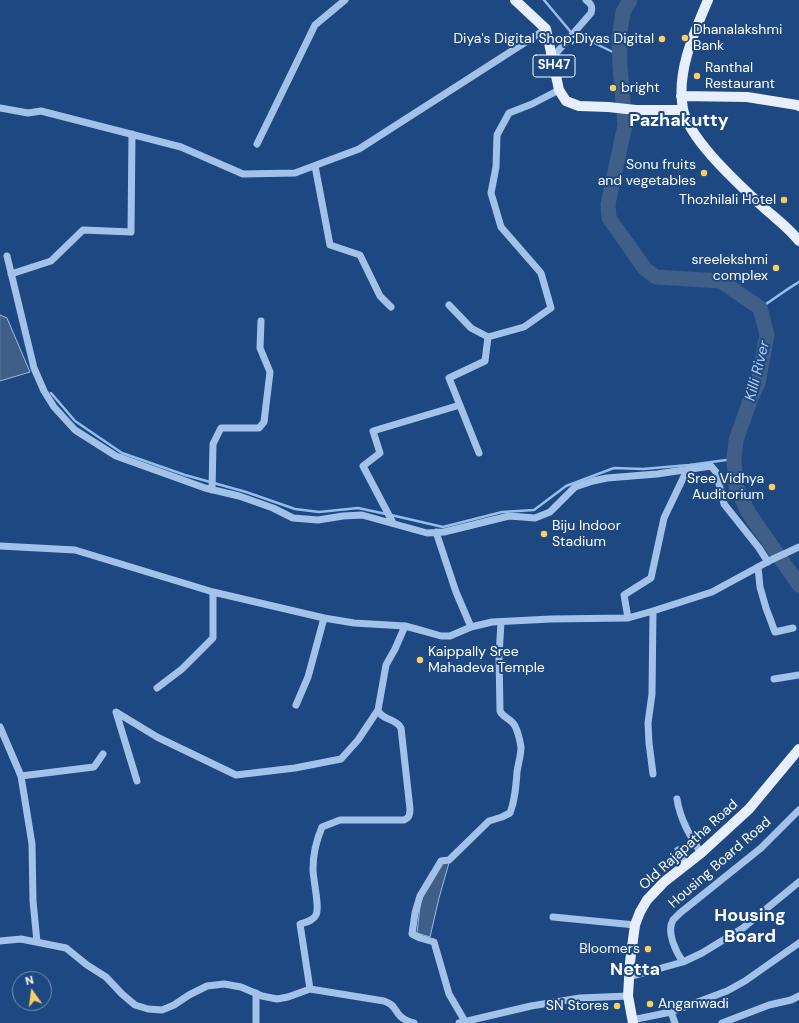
<!DOCTYPE html>
<style>
body{margin:0}
#map{position:relative;width:799px;height:1023px;overflow:hidden;background:#1d4882;font-family:"DM Sans",sans-serif}
canvas{display:block}
.north{position:absolute;left:12px;top:971px;width:40px;height:40px;box-sizing:border-box;background:#1d4882;border:1px solid #7791b4;border-radius:50%;rotate:346deg;font-size:11px;font-weight:700;line-height:16px;text-align:center;color:#fff}
.north::after{content:'';display:block;margin:auto;width:14px;height:18px;background:#f9cf62;clip-path:polygon(50% 0,100% 100%,50% 72%,0 100%)}
</style>
<div id="map">
<canvas width="799" height="1023"></canvas>
<div class="north">N</div>
</div>
<script>
const g = document.querySelector('canvas').getContext('2d');
g.lineJoin = 'round';
function fill(path, color) { g.fillStyle = color; g.fill(path, 'evenodd'); }
function strokePath(path, color, width, dash) { g.strokeStyle = color; g.lineWidth = width; g.lineCap = dash ? 'butt' : 'round'; g.setLineDash(dash || []); g.stroke(path); }
function write(font, color, halo, rows, align = 'center') {
  g.font = font + ' "DM Sans",sans-serif'; g.lineWidth = 4; g.setLineDash([]); g.textBaseline = 'middle'; g.strokeStyle = halo; g.fillStyle = color; for (const [text, x, y, turn = 0] of rows) {
    g.save(); g.translate(x, y); g.rotate((+turn || 0) * Math.PI / 180); g.textAlign = isNaN(turn) ? turn : align; if (halo) g.strokeText(text, 0, 0); g.fillText(text, 0, 0); g.restore();
  }
}
const water = new Path2D(`
 M0,315L7,318L30,372L0,381Z
 M443,862L449,863L439,898L430,937L417,933L421,898Z`);
fill(water, '#3f5f89');
strokePath(water, '#96bdeb', 1);
strokePath(new Path2D(`
 M544,0L570,31
 M580,36L619,55
 M760,308C773,300 785,290 799,282
 M51,393L75,421L122,453L185,475L246,492L295,509L319,512L358,508L386,514
 M391,515L443,527L502,512L534,510L566,486L614,468L643,469L689,465L734,459`), '#96bdeb', 2.5);
strokePath(new Path2D(`
 M630,0L623,12L619,38L620,67L625,125L608,204L609,218L645,269L656,277L721,281L760,308L767,335L758,383L751,398L736,440L734,459L736,486L748,512L799,585`), '#3f5f89', 15);
strokePath(new Path2D(`
 M552,58L591,13C593,6 591,4 586,0
 M0,108L28,113L41,111L181,147L243,174L295,173L359,149L546,29
 M257,144L315,25L345,0
 M315,166L330,245L360,255L380,296L391,307
 M7,256L34,368L44,391L54,407L75,430L116,456L205,488L239,496L273,508L293,518L318,520L343,516L362,515L427,533L444,532L509,516L535,518L550,512L575,487L593,481L607,478L657,474L711,466L716,472L724,504L759,548L768,562
 M11,274L51,261L83,230L131,232L132,134
 M449,305L471,328L488,337
 M479,453L449,378L485,361L488,337L524,327L551,308L541,273L501,227L491,193L496,167L497,135L509,113L532,104L559,90
 M212,490L213,444L221,428H259L264,422L270,372L260,348L261,321
 M393,523L363,466L380,453L373,431L460,405
 M436,532L456,592L471,627
 M0,546L75,550L213,592L324,618L354,623L405,626L420,630L441,636H450L471,627L492,622L551,619L628,618L653,611L712,592L771,560L799,547
 M758,567L760,587L766,608L775,632L793,628
 M628,618L624,595L651,578L664,518L687,470
 M405,626L395,649L386,665L378,710C382,721 396,718 401,728L410,809C410,815 409,818 404,820H340L322,827C316,841 313,853 313,869C313,880 320,907 316,915C313,921 306,922 300,924L310,989L384,1001C395,1005 393,1008 400,1016C403,1019 410,1022 414,1023
 M774,679L799,675
 M157,688L182,669L213,638V592
 M296,705L308,677L324,618
 M0,727L21,776L32,844L33,901L37,942
 M653,774L649,743L648,723L652,694L653,611
 M21,776L94,767L103,754
 M137,781L116,712L157,737L236,775L295,768L341,759L358,740L378,710
 M677,799C680,819 690,836 701,853
 M678,850L687,864
 M553,917L635,925
 M0,941L21,939L66,948L87,965L106,977L122,994L135,1005L148,1009L162,1010L174,1005L189,995L207,986L224,984L241,987L262,996L277,999L288,997L310,989
 M683,962C676,952 666,932 673,920C675,918 678,915 680,913L761,848L799,810
 M629,977L683,962L702,953L743,928L799,882
 M671,1012L675,1023
 M632,1020L671,1012L727,991L745,981L799,943
 M256,1023V993
 M459,1023L531,1006L580,998L628,996
 M466,1023L449,994L434,942L420,938L412,934L415,913L420,896L441,861L449,860L489,821L502,817L510,813C515,800 516,786 517,772C518,764 521,756 521,747C520,741 518,732 515,726C512,719 503,718 500,711L499,656L501,622
 M722,1023L769,1005L791,1000L799,996`), '#a3c2e9', 7);
strokePath(new Path2D(`
 M515,0L546,29L559,90L566,101L579,106L608,107L636,110H683
 M708,0C694,33 676,72 683,109C689,140 740,185 763,207C775,218 789,228 799,241
 M681,96L747,97L797,105L799,106
 M633,1023L628,996L630,962L635,925L640,912L647,900L664,882L701,853L749,809L799,749`), '#e7effe', 10);
for (const [x, y, r, color] of [
 [685,38,4,"#f9cf62"],
 [662,39,4,"#f9cf62"],
 [697,76,4,"#f9cf62"],
 [613,88,4,"#f9cf62"],
 [704,173,4,"#f9cf62"],
 [784,200,4,"#f9cf62"],
 [776,268,4,"#f9cf62"],
 [772,487,4,"#f9cf62"],
 [544,534,4,"#f9cf62"],
 [420,660,4,"#f9cf62"],
 [648,949,4,"#f9cf62"],
 [650,1004,4,"#f9cf62"],
 [617,1006,4,"#f9cf62"]
]) { const dot = new Path2D(); dot.arc(x, y, r, 0, 2 * Math.PI); g.fillStyle = color; g.fill(dot); strokePath(dot, '#1d4882', 1.5); }
for (const [x, y, w] of [
 [554,66,42]
]) { const box = new Path2D(); box.roundRect(x - w / 2, y - 11, w, 22, 3); g.fillStyle = '#1d4882'; g.fill(box); strokePath(box, '#fff', 1); }
write('bold 13px', '#fff', null, [
 ["SH47",554,66]
]);
write('14px', '#fff', '#1d4882', [
 ["Dhanalakshmi",693,30,"left"],
 ["Bank",693,46,"left"],
 ["Diya's Digital Shop;Diyas Digital",654,39],
 ["Ranthal",705,68,"left"],
 ["Restaurant",705,84,"left"],
 ["bright",621,88,"left"],
 ["Sonu fruits",696,165],
 ["and vegetables",696,181],
 ["Thozhilali Hotel",776,200],
 ["sreelekshmi",768,260],
 ["complex",768,276],
 ["Sree Vidhya",764,479],
 ["Auditorium",764,495],
 ["Biju Indoor",552,526,"left"],
 ["Stadium",552,542,"left"],
 ["Kaippally Sree",428,652,"left"],
 ["Mahadeva Temple",428,668,"left"],
 ["Bloomers",640,949],
 ["Anganwadi",658,1004,"left"],
 ["SN Stores",609,1006]
], 'right');
write('14px', '#fff', '#1d4882', [
 ["Old Rajapatha Road",689,845,-42],
 ["Housing Board Road",720,863,-41]
]);
write('italic 15px', '#afccf1', '#1d4882', [
 ["Killi River",758,371,-76]
]);
write('bold 18px', '#fff', '#1d4882', [
 ["Pazhakutty",679,121],
 ["Housing",750,916],
 ["Board",750,937],
 ["Netta",635,970]
]);
</script>
